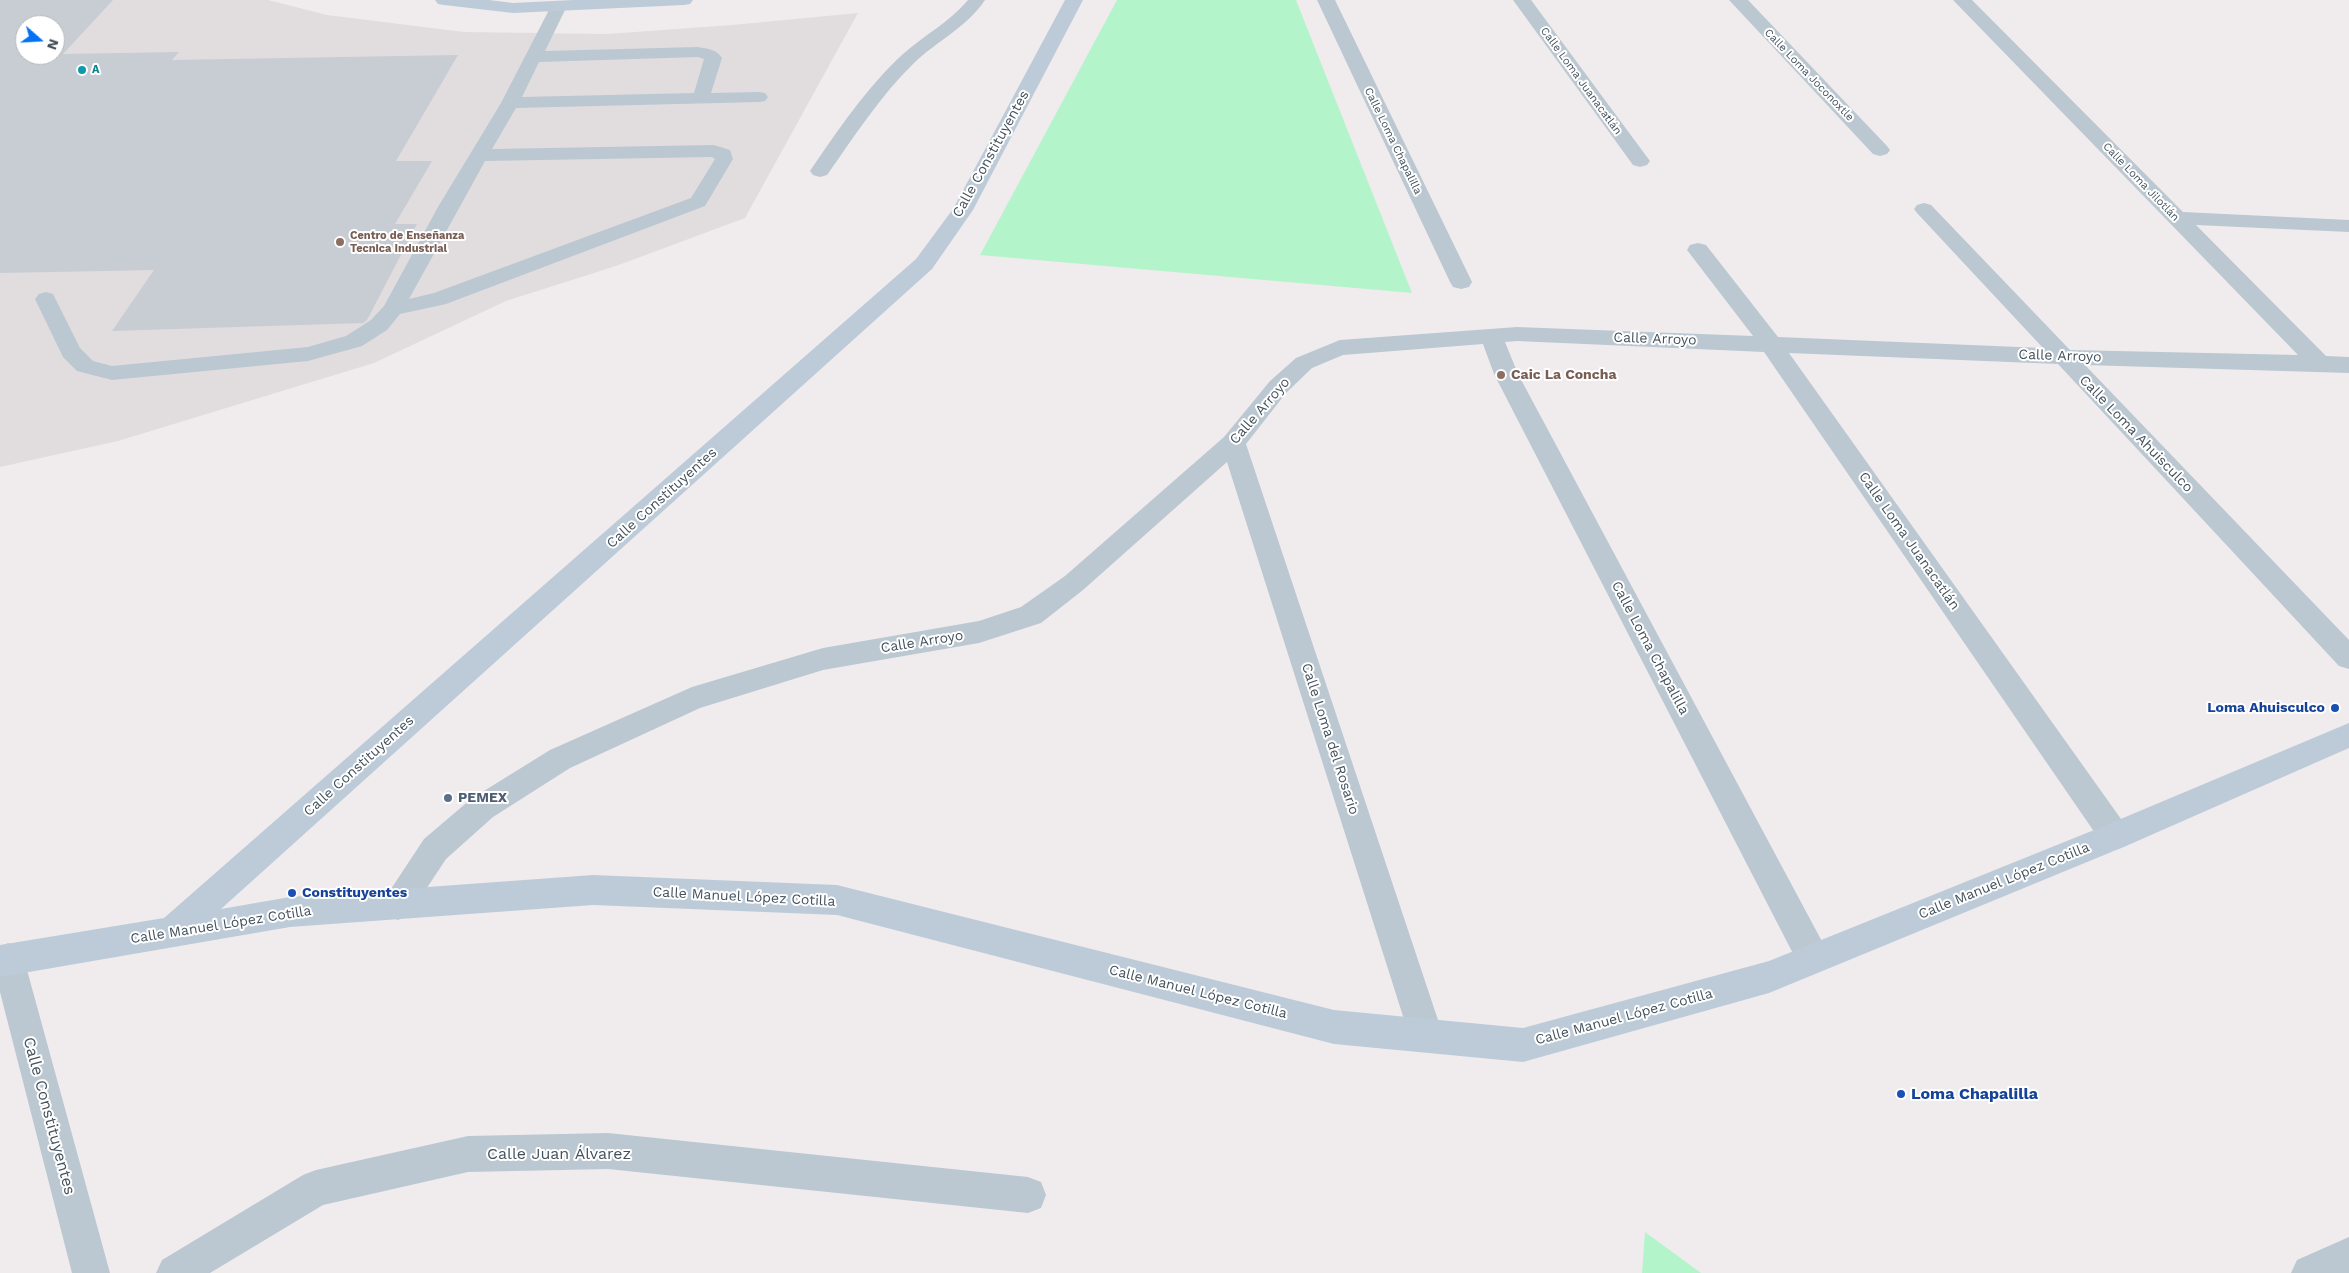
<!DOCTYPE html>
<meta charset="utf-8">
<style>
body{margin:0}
#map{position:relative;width:2349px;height:1273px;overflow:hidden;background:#f0eced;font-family:"Work Sans",sans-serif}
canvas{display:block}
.north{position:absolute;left:15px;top:15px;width:50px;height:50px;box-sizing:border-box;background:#fff;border:1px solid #b4b9be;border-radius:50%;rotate:109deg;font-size:14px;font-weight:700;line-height:20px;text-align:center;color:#43515c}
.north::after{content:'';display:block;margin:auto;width:18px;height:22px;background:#0373f3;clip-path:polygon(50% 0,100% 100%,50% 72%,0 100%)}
</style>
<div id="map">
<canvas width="2349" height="1273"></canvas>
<div class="north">N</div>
</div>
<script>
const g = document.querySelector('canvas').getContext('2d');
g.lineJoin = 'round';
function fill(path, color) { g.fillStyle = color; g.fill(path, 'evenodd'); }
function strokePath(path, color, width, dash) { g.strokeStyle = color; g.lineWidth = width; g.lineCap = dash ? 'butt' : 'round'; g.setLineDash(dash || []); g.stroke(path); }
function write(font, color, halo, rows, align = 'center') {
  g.font = font + ' "Work Sans",sans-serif'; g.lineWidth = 4; g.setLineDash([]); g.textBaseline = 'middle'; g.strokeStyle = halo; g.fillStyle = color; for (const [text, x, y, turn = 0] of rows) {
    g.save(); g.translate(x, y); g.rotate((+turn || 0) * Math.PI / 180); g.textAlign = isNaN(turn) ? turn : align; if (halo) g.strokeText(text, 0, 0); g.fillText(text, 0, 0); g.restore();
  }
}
fill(new Path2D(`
 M0,0H268L327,15L464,32L607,34L732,25L858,13L745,218L616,266L506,301L374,363L118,441L0,467ZM25,25H55V55H25Z`), '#e1ddde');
fill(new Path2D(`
 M1117,0H1296L1412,293L980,255Z
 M1645,1232L1701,1273H1642Z`), '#b4f4cb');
fill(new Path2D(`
 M0,0H113L63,54L179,52L172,60L458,55L396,161H432L395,224H417L367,320L363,323L112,331L154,270L0,273ZM25,25H55V55H25Z`), '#c8ccd3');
fill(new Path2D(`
 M968,0H985C967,27 937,41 914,63C880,96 854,137 827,175L820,177L813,175L810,171C838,130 867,87 903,54C924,35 950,22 968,0Z
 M559,1L565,3L567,6L545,51L698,47C708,49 716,49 722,58L711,93L759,92L765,93L768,97L765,101L759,102L516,108L492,149L714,145L730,150L733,159L705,206L446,304L400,314L387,330L362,346L308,361L112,380L77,371L63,357L35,299L39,294L46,292L53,294L80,348L93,361L112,366L308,347L346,336L371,320L384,306L438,207L501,103L551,6L553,3ZM698,57L704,59L694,93L522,97L539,62ZM712,157L715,159L691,198L434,293L409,299L485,161Z`), '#bbc8d1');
fill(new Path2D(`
 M1317,0H1335L1472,282L1469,287L1461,289L1453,287L1450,282Z
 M1513,0H1531L1647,157L1650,161L1647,165L1640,167L1633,165Z
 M1729,0H1748L1887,146L1890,150L1887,154L1880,156L1873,154Z
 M1953,0H1972L2183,212L2349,220V232L2196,225L2326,356L2349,357V373L2085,365L2349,640V669L2339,666L2058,364L1789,353L2126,826L2130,836L2126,846L2115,850L2104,846L1764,352L1517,341L1505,342L1518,374L1825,947L1829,958L1825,969L1813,974L1801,969L1494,374L1483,344L1343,355L1312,368L1286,393L1246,444L1443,1035L1438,1047L1426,1052L1414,1047L1409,1035L1227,462L1083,590L1041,623L979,643L823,670L700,708L570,768L493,817L446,859L409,915L398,920L387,915L382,905L387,895L424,839L471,799L550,750L692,687L823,648L979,621L1021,607L1065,576L1224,437L1270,381L1296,358L1340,340L1517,327L1753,336L1687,250L1690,245L1698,243L1706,245L1778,337L2043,348L1917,213L1914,209L1917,205L1924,203L1931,205L2070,350L2298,355Z
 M8,943L20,948L24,959L110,1273H72L0,992V947Z
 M608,1133L1028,1177L1041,1182L1046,1195L1041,1208L1028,1213L608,1169L468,1172L323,1205L210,1273H156L162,1260L303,1175L316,1170L468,1136Z
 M2349,1237V1273H2291L2297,1260Z`), '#bbc8d1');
fill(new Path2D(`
 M435,0H489L513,3L573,0H693L690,4L684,5L513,13L444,5L438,4Z
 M1065,0H1083L973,210L932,269L221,909L290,897L593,875L837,885L1334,1010L1523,1028L1769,961L2104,826L2349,723V748L2126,846L1769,993L1523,1062L1334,1044L837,915L593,905L290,927L0,977V945L164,918L916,259L953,209Z`), '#bdcbd9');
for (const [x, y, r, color] of [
 [82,70,5,"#0f9aa8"],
 [340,242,5,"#8d6e63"],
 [1501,375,5,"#8d6e63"],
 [2335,708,5,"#1a4fb4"],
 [448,798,5,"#5c6f8a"],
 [292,893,5,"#1a4fb4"],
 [1901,1094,5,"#1a4fb4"]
]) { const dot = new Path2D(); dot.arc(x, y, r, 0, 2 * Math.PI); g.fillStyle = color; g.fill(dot); strokePath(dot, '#fff', 2); }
write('bold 11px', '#0d838f', '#fff', [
 ["A",92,70]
], 'left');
write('11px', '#43515c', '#fff', [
 ["Calle Loma Joconoxtle",1809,75,46],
 ["Calle Loma Juanacatlán",1581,81,54],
 ["Calle Loma Chapalilla",1393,141,64],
 ["Calle Loma Jilotlán",2141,182,46]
]);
write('bold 11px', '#785e54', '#fff', [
 ["Centro de Enseñanza",350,236],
 ["Tecnica Industrial",350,249]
], 'left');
write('14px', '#43515c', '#fff', [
 ["Calle Constituyentes",991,154,-61],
 ["Calle Arroyo",1655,339,2],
 ["Calle Arroyo",2060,356,2],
 ["Calle Arroyo",1260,411,-49],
 ["Calle Loma Ahuisculco",2136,434,46],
 ["Calle Constituyentes",662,498,-42],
 ["Calle Loma Juanacatlán",1909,541,55],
 ["Calle Arroyo",922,642,-9],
 ["Calle Loma Chapalilla",1650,648,62],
 ["Calle Loma del Rosario",1330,739,72],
 ["Calle Constituyentes",359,766,-42],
 ["Calle Manuel López Cotilla",2004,881,-22],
 ["Calle Manuel López Cotilla",744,897,3],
 ["Calle Manuel López Cotilla",221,925,-9],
 ["Calle Manuel López Cotilla",1198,992,14],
 ["Calle Manuel López Cotilla",1624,1017,-15]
]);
write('bold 14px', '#785e54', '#fff', [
 ["Caic La Concha",1511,375]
], 'left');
write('bold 14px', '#164399', '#fff', [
 ["Loma Ahuisculco",2325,708],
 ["Constituyentes",302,893,"left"]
], 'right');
write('bold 14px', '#4e5e75', '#fff', [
 ["PEMEX",458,798]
], 'left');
write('bold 16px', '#164399', '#fff', [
 ["Loma Chapalilla",1911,1094]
], 'left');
write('16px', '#43515c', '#fff', [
 ["Calle Constituyentes",49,1116,75],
 ["Calle Juan Álvarez",559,1154]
]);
</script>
